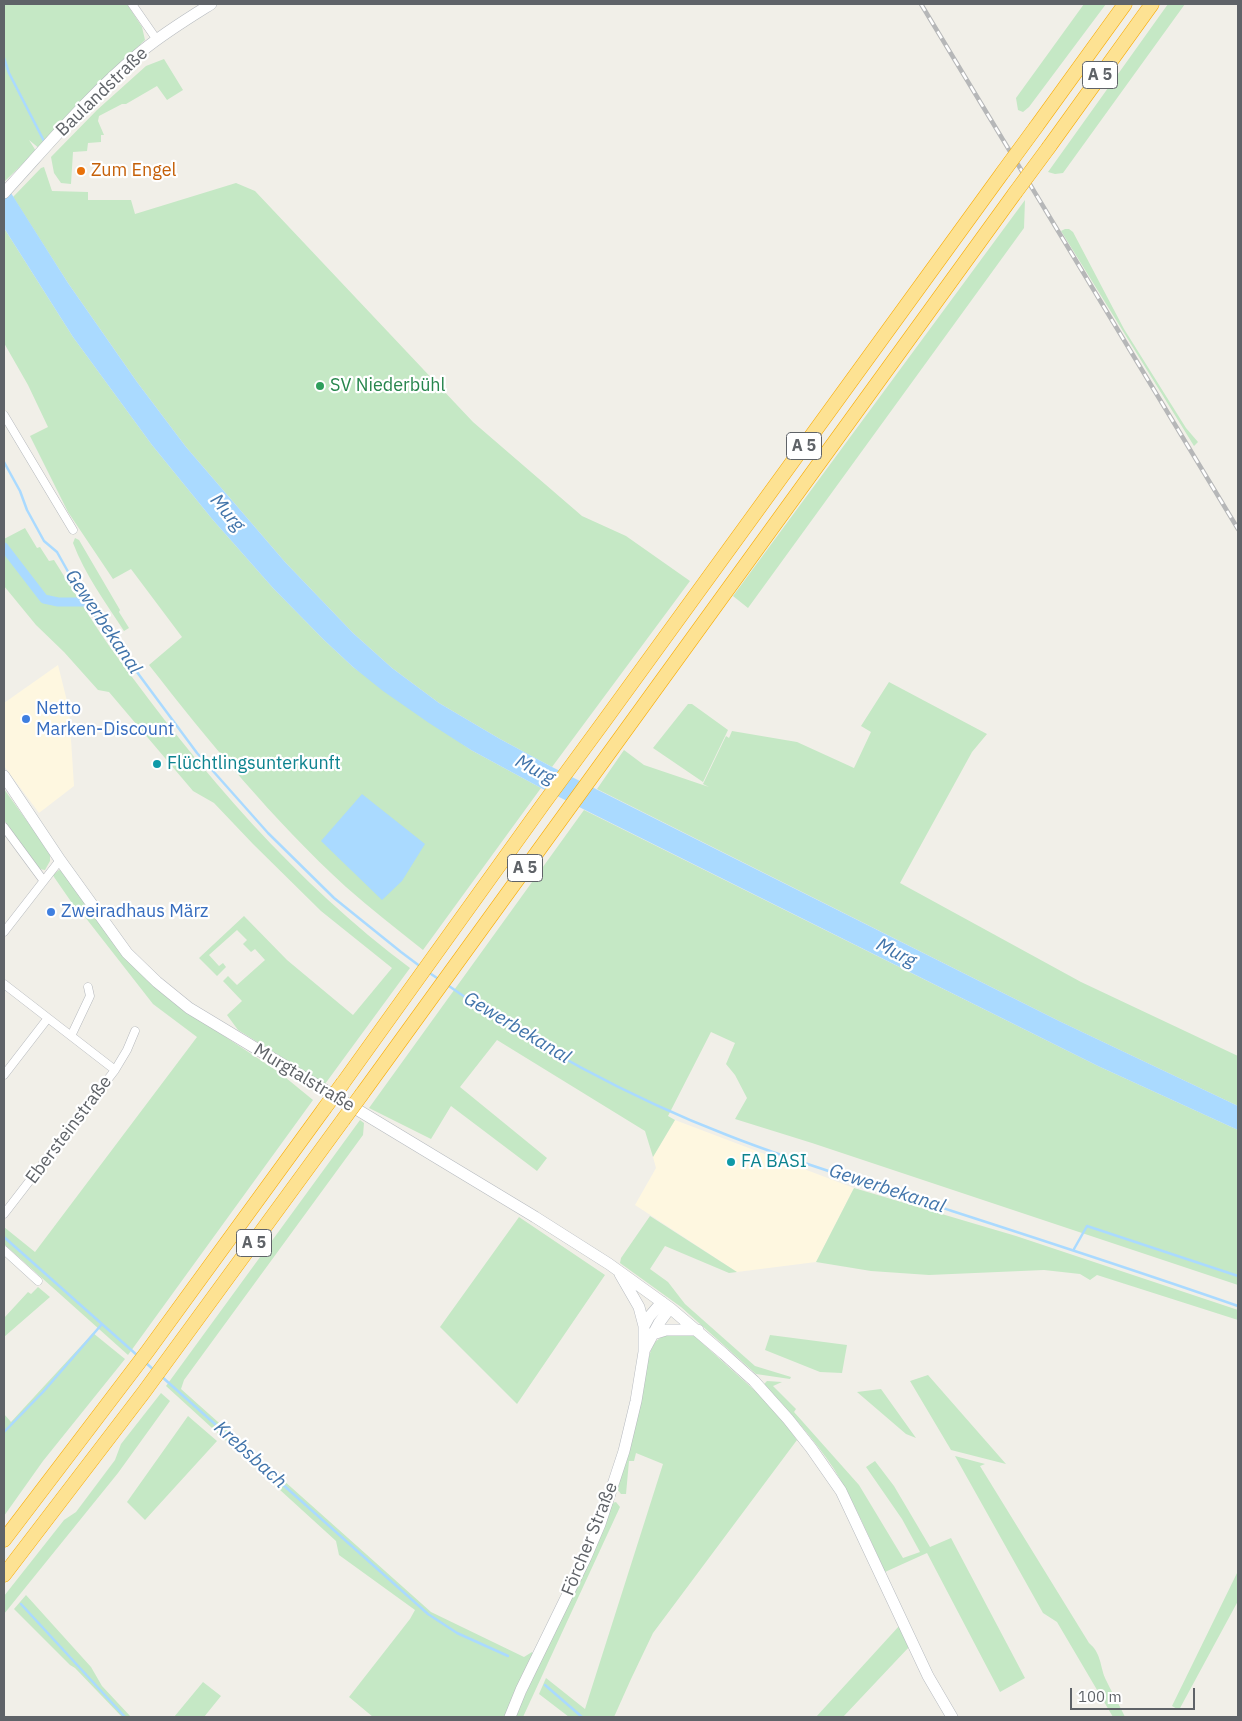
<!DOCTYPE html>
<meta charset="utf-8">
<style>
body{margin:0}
#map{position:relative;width:1242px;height:1721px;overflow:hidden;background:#f1efe8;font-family:"IBM Plex Sans",sans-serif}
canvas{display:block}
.frame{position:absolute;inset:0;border:5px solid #5f6368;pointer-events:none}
.scale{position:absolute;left:1070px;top:1688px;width:125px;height:22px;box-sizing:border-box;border:2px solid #5f6368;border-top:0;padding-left:6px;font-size:15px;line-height:18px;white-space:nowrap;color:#5f6368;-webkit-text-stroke:4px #fff;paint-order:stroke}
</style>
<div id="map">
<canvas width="1242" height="1721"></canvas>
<div class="frame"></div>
<div class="scale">100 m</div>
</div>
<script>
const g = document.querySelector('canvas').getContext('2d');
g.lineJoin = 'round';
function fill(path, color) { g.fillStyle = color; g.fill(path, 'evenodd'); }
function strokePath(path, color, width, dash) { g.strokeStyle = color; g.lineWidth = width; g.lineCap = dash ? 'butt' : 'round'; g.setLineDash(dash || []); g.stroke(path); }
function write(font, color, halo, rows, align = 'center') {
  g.font = font + ' "IBM Plex Sans",sans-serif'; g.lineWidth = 4.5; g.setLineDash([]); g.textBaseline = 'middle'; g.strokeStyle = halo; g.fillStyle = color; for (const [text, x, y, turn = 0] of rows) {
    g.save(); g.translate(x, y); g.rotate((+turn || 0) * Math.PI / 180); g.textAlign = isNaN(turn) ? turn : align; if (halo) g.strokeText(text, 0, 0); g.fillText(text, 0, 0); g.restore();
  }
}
fill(new Path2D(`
 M58,665L69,709L74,786L39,813L4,766V703Z
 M675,1120L854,1188L816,1262L737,1272L635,1205L656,1168L653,1157Z`), '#fef7e0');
fill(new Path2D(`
 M4,4H127L142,27L145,40L96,87L40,149L29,140L36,151L4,182Z
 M1084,4H1106L1029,107L1023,112L1018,110L1016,98Z
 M1168,4H1185L1063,173L1055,174L1048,172Z
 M164,59L183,90L167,100L157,86L126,104H122L99,116L98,121L104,135H101V142L88,143L87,151L73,152L71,184L61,183L54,173L51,157L97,110L146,66Z
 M44,167L52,191L88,192V200H131L135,214L236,183L255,191L473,422L582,516L626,536L690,581L552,767L500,739L439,703L392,668L353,633L285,562L186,447L137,382L68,283L13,197L41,168Z
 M1025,200L1024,228L748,608L733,596Z
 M4,228L73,337L152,445L213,520L273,588L324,640L353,667L471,750L541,788L423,950C397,929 371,909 346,887C273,820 210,743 149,665L182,637L131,569L113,579L68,512L30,436L48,427L28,385L4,343Z
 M1065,229H1069L1073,232L1124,329L1186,428L1198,442L1194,446L1061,231Z
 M25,528L37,548L40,547L49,561L54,560C75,593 95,627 118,658C201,772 296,883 410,968L325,1084L238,1030L227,1015L242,1001L223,981L228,976L237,985L265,960L255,949L251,952L243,944L247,940L237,930L209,955L219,966L223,963L226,967L217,976L199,958L244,916L287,960L353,1015L392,968L321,911L253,844L214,803L193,791L109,692L98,690L64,652L36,625L4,586V539Z
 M75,538L79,540L120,610L119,612L129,628L124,631C106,603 85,575 73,543Z
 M889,682L987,734L972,752L900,883L1081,982L1238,1056V1106L1059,1021L597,789L624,750L644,765L709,787L703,784L726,736L729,738L732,731L797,742L854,768L871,732L861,726Z
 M688,704H692L728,730L703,782L653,748Z
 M4,789L50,853V861L45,870L39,869L4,820Z
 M584,810L1098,1066L1238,1130V1285L812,1143L735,1119L747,1098L735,1075L726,1064L735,1043L711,1032L668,1116L675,1120L653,1157L645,1131L497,1040L460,1087L547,1158L537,1171L451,1106L431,1139L369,1108Z
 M59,870L62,871L92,912L206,1024L280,1073L313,1100L128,1355L4,1244V1227L35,1252L197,1037L153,1004L85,917L72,903L54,877L53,875Z
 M360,1120L364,1123L363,1135L184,1380L181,1389L431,1612L524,1657L532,1652L534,1655L505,1717H373L349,1697L410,1619L415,1610L339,1555L336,1541L166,1386Z
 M854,1188L1016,1236L1238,1310V1320L1097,1275L1090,1280L1080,1274L1044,1270L929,1275L871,1271L816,1262Z
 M650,1216L737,1272L729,1273L665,1246L650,1269L668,1282L685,1304L755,1366L791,1377L790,1379L756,1374L681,1307L620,1263L621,1258Z
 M519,1217L605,1275L517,1404L440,1327Z
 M38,1287L50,1297L4,1337V1318L28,1292L31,1294Z
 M93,1333L125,1359L43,1461L4,1516V1414L11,1422Z
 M671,1333L692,1334L772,1406L797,1440L653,1633L631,1679L614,1717H569L539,1694L546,1678L585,1709L663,1464L636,1453L634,1461H629L626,1494H621L617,1489L647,1363C653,1345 652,1340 671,1333Z
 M770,1335L847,1345L842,1373L820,1372L765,1350Z
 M928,1375L1006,1464L951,1450L910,1381Z
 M767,1381L782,1382L773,1386L796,1409L794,1412L859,1485L903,1558L920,1552L902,1519L866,1467L875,1461L894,1486L930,1547L951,1538L1025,1678L1000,1692L927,1553L885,1572C869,1537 854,1501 834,1469C814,1439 788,1410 764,1384Z
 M881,1389L916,1438L906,1434L857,1392Z
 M161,1393L170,1401L118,1473L4,1614V1596L64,1520L76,1512L115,1460L121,1444Z
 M188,1416L217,1441L145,1520L127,1502Z
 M955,1456L985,1464L980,1466L1089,1643C1101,1653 1100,1665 1105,1678C1111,1691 1119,1704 1125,1717H1113L1057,1622L1043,1613Z
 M616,1502L620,1507L523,1717H515L612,1503Z
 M1238,1571V1601L1179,1710L1172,1706Z
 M26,1595L91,1667L102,1686L131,1717H122L75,1668L70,1665L14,1609Z
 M900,1625L910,1646L843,1717H816Z
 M203,1682L221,1696L204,1717H174Z`), '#c5e8c5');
fill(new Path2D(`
 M4,182L68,283L137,382L186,447L285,562L353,633L392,668L439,703L500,739L552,767L1059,1021L1238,1106V1130L1098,1066L541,788L471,750L429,723L383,691L353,667L324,640L273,588L213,520L152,445L73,337L4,228Z
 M362,794L425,844L402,881L382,900L321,841Z`), '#aadaff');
strokePath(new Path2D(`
 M4,58L9,73L44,141
 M4,462L20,491L27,510L44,541L57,552L85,602L197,753L268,833L334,898L401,952L421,967
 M428,972L440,980
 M446,984C530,1044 631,1098 727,1135C800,1164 877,1186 952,1211C1048,1242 1143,1273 1238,1306
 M4,1237L138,1356
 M1074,1249L1087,1226L1238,1276
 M146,1363L155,1371
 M161,1376L428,1614L457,1633L508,1656
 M4,1432L43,1392L102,1324
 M21,1604L125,1717
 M545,1685L582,1717`), '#aadaff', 2.5);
strokePath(new Path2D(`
 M4,547L44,599L58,602H85`), '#aadaff', 9);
const street = new Path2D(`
 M132,4L157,40
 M4,415L73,530
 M4,827L43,880
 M4,932L60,860
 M4,984L115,1070
 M71,1036L90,996L88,987
 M4,1075L48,1018
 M4,1214L115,1070L127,1050L135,1031
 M4,1250L38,1281`);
const secondary = new Path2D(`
 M4,193C48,145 91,93 142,51C164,33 187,19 211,4
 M4,776L60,860L127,953L157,982L189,1008L535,1217L609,1264L670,1308L724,1354L754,1381L788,1419L811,1448L841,1491L928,1676L952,1717
 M620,1274L639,1307L644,1326
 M653,1334L666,1330H698
 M645,1349L659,1323L670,1308
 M510,1717L521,1690L586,1557L600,1524L624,1451L636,1401L644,1352V1326L649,1317L662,1302`);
const highway = new Path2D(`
 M1036,127L1125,4
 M1049,147L1152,4
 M343,1083L544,803L605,720L1003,172
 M362,1094L1015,193
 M4,1540L147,1352L324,1109
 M4,1575L144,1392L343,1120`);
strokePath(street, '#b5b8bc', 9);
strokePath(secondary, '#b6babf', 12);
strokePath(highway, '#f9ab00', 15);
strokePath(street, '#fff', 8);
strokePath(secondary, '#fff', 11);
strokePath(highway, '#fde293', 14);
const rail = new Path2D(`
 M921,4L1238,529`);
strokePath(rail, '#b6b7b8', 4.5);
strokePath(rail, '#fff', 2.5, [8]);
const highwayBridge = new Path2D(`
 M1003,172L1036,127
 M1015,193L1049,147
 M324,1109L343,1083
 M343,1120L362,1094`);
strokePath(highwayBridge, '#f9ab00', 15, []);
strokePath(highwayBridge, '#fde293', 14);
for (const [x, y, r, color] of [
 [81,171,5,"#e8710a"],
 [320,386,5,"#2e9e5b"],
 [26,719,5,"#3f7fe0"],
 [157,764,5,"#0f9aa8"],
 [51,912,5,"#3f7fe0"],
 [731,1162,5,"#0f9aa8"]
]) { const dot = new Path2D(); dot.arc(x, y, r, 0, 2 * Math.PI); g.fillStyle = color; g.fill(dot); strokePath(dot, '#fff', 2); }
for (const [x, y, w] of [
 [1100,75,35],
 [804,446,35],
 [525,868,35],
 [254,1243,35]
]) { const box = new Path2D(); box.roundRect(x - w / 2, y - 13.5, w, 27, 4); g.fillStyle = '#fff'; g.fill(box); strokePath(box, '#5f6368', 1); }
write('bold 16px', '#5f6368', null, [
 ["A 5",1100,75],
 ["A 5",804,446],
 ["A 5",525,868],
 ["A 5",254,1243]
]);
write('18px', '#5f6368', '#fff', [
 ["Baulandstraße",102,92,-44],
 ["Murgtalstraße",304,1078,31],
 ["Ebersteinstraße",69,1130,-53],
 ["Förcher Straße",590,1539,-68]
]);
write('18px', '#c56008', '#fff', [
 ["Zum Engel",91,171]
], 'left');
write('18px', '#27864d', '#fff', [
 ["SV Niederbühl",330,386]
], 'left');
write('18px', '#366cbe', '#fff', [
 ["Netto",36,709],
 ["Marken-Discount",36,730],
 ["Zweiradhaus März",61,912]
], 'left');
write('18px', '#0d838f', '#fff', [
 ["Flüchtlingsunterkunft",167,764],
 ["FA BASI",741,1162]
], 'left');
write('italic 19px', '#4174aa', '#fff', [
 ["Murg",227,513,50],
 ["Gewerbekanal",103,622,56],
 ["Murg",535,770,28],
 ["Murg",896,953,27],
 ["Gewerbekanal",517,1028,31],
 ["Gewerbekanal",887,1189,18],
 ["Krebsbach",250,1455,42]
]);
</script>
